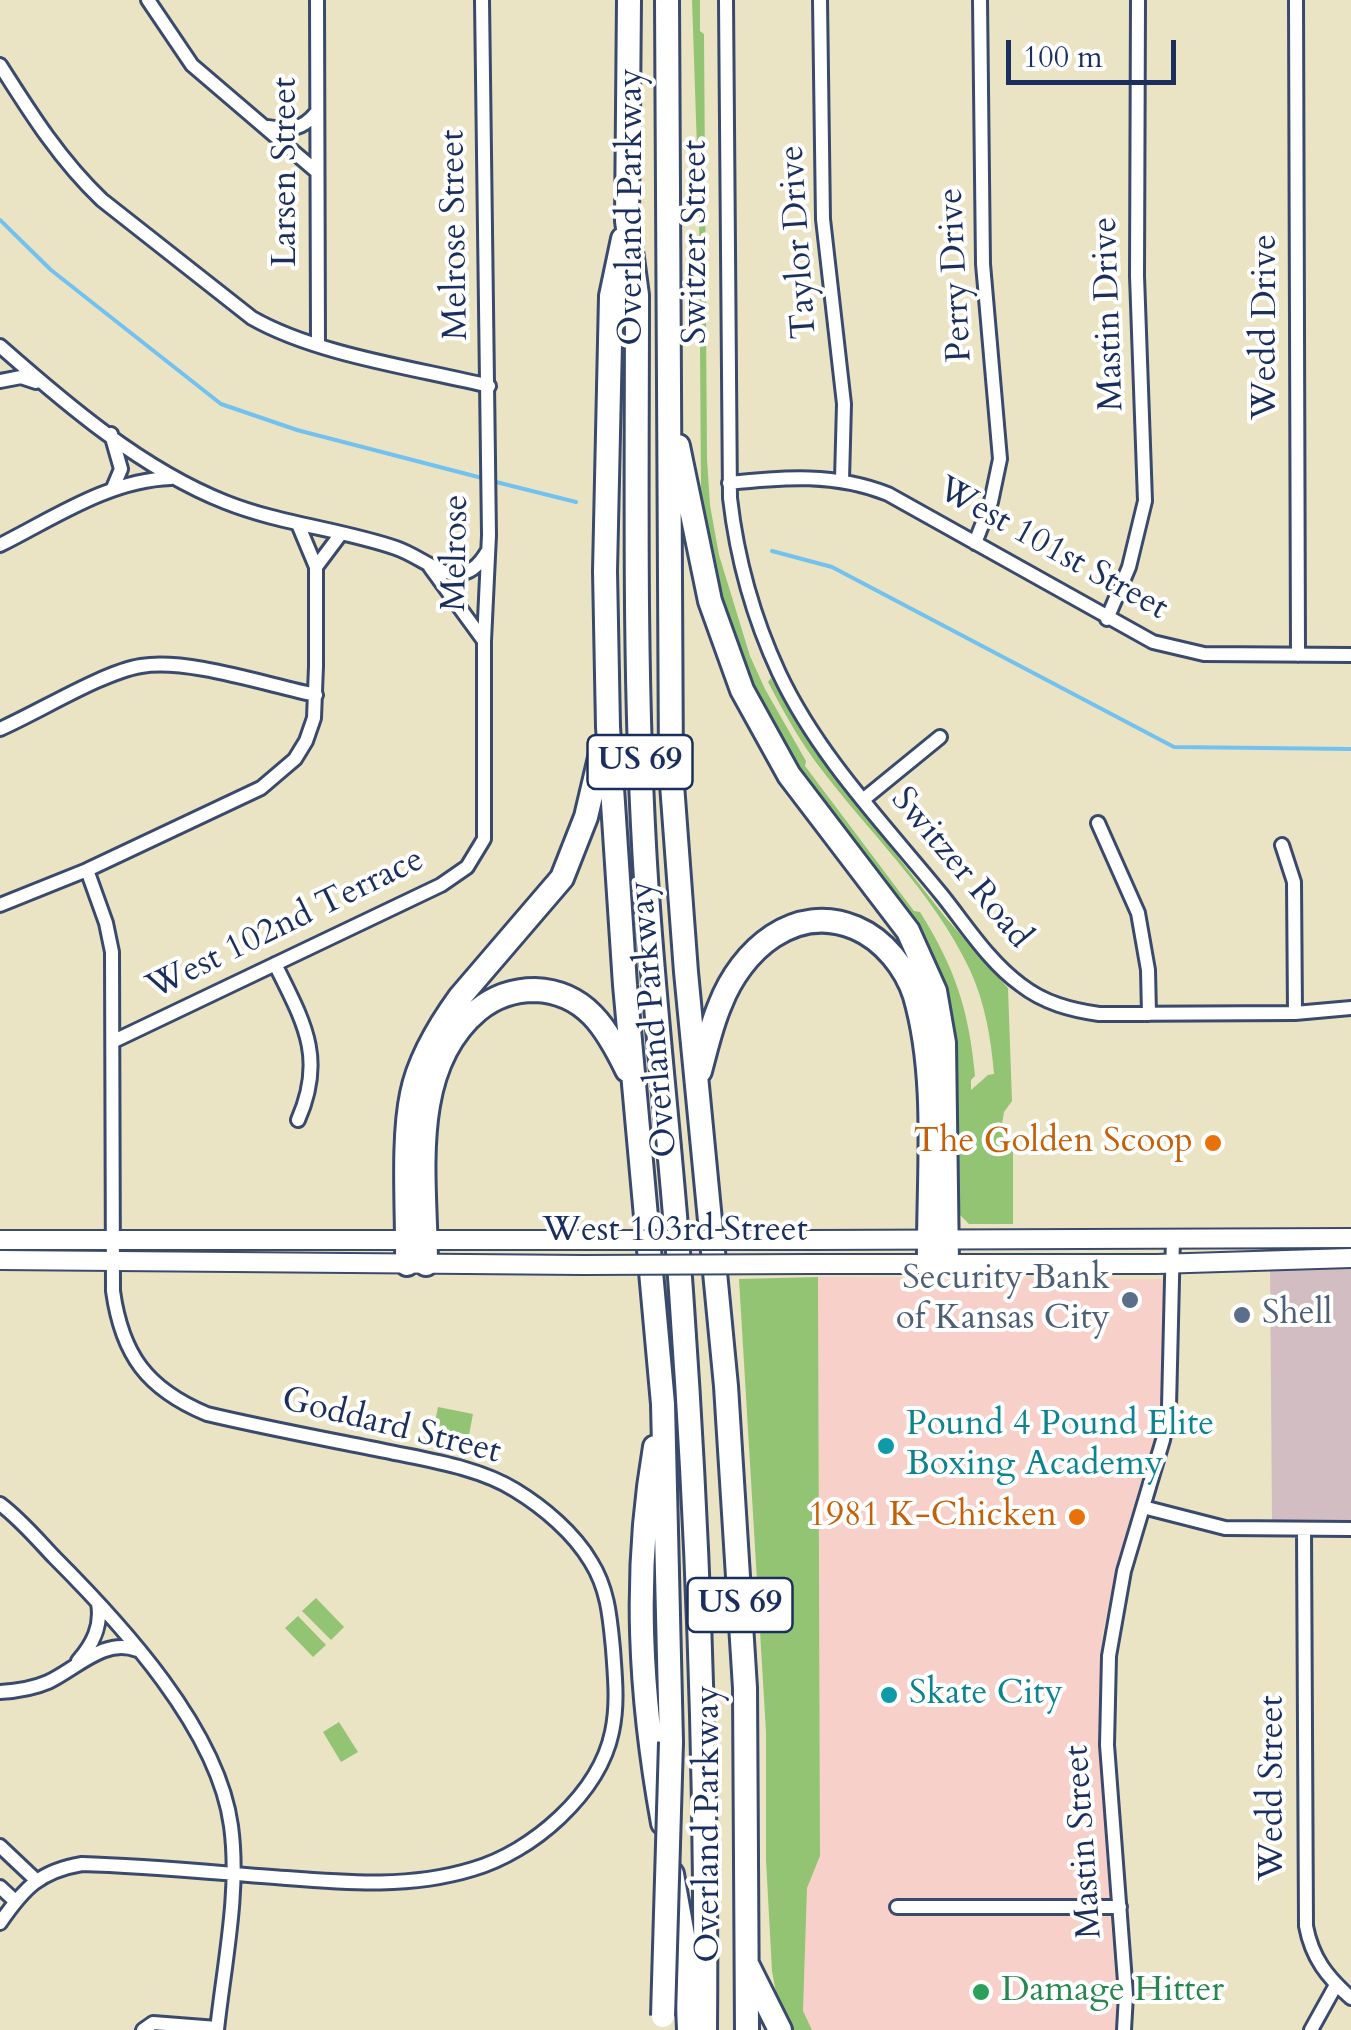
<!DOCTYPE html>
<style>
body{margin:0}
#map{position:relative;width:1351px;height:2030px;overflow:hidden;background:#ebe4c4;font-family:Cardo,serif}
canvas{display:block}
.scale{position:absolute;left:1006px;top:40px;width:170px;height:45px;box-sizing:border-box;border:5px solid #1b2f5e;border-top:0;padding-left:12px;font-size:30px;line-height:35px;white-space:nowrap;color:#1b2f5e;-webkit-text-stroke:8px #fff;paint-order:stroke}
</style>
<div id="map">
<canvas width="1351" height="2030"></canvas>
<div class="scale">100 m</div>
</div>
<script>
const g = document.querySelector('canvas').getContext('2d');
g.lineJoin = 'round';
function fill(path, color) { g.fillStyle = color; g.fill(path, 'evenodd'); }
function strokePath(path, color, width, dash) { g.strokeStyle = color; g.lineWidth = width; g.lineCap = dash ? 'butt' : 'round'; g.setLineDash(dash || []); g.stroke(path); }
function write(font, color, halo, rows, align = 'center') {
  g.font = font + ' Cardo,serif'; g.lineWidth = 8; g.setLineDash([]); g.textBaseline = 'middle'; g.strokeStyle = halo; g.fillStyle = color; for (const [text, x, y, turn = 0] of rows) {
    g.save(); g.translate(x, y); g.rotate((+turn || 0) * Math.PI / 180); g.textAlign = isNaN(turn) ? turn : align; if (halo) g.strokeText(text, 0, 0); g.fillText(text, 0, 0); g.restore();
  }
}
fill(new Path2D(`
 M818,1277L1164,1279L1166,1349L1159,1421L1123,1543L1102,1634L1100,1771L1118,2015L1115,2030H812L803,2012L807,1888L820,1856Z`), '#f7d0ca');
fill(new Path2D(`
 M1351,1263V1522L1272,1521L1270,1264Z`), '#d2bec2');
fill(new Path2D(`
 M692,0H700V31L704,34L707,459L710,505L719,555L750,656L765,689L806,761L805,766L914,911L920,912C955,968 969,1010 975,1076L971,1080V1090L988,1075L994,1074C991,1038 985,1003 970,970C933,891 866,830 815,761C797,736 782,709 768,682L771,678L798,726L824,762L945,917L1008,988L1012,1101L1004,1112L1001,1130L1013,1136V1224H969L958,1213L953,1032L940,975L809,788L750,688L719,599L706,536L701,488L699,208Z
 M818,1277L820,1856L807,1888L803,2011L812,2030H783L772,1971L766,1860V1732L739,1279Z
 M438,1407L473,1414L469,1435L434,1428Z
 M316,1598L344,1627L331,1640L302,1611Z
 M298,1616L326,1645L313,1657L285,1628Z
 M339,1722L358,1752L341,1762L323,1732Z`), '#92c474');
strokePath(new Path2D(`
 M0,220L51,270L221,404L297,430L482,478
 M492,481L576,502
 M772,551L832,567L1174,747L1351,749`), '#73c1ee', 4);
const minor = new Path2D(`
 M148,0L192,65L316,171
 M317,0L318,344
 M726,0L730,498C737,559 753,617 779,673C818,756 884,824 941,894C966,925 989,962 1021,985C1044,1003 1071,1010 1099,1014L1295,1013L1351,1008
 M820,0L823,219L844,404L842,480
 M1296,0L1298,655
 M0,65C31,114 60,160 102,200L252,318C317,355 415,368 489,386
 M268,127C289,131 302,130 316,113
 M0,346C67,405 142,469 225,502C280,524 340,529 396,548C429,559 460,598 487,552
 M0,381L21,377L36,382
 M111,434L121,469L113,488
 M729,483C784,477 835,473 888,494L1153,642L1204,654L1351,655
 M975,543L991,502L1000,459L983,264L980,0
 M0,545C54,518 109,480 171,478
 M316,567L340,535
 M430,567L484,641
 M1107,619L1129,567L1145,501L1137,276L1138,0
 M0,729C39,712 103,672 141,666C188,658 267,685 316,695
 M864,799L940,737
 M1098,823L1138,913L1148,970L1149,1014
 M1282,845L1294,882L1295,1013
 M0,905L87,870L261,788L295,759L306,741L314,718L316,666V567L298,524
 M275,964C303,1021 326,1057 298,1120
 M114,1041L441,885L467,867L484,839V641L489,535L482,0
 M0,1504C20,1519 37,1539 54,1557C121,1624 218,1729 231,1826C240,1892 224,1964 217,2030
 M1143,1507L1225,1528L1351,1529
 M1304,1530L1306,1926C1312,1958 1327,1977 1351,1998
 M78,1661C93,1644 102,1626 98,1603
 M0,1692C17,1691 32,1689 48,1682C76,1669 105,1637 137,1650
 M0,1846L37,1881
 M0,1887L15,1901
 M897,1907H1120
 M0,1923C24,1888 40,1871 82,1864C150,1866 218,1873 286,1878C349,1883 411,1888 473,1869C532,1852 599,1794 612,1732C618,1704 615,1677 613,1649C610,1618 608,1589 591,1562C574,1533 543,1507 515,1490C478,1467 427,1460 385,1451C326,1439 266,1428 207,1414C147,1389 122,1355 113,1291L112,952L106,923L87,870
 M143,2030L153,2023L217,2028
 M1124,2030L1126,1995L1107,1745L1109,1656L1124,1571L1163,1440L1169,1407L1173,1237
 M1311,2030L1336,1985`);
const secondary = new Path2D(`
 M0,1240H581
 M812,1240L1351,1238
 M0,1260L583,1265
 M811,1264H1157L1351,1258`);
const motorway = new Path2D(`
 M629,0L627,221L637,295C637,479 634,662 644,845C652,999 672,1152 682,1306C699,1548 707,1788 705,2030
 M667,0L671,771L686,972L726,1386L745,1688L747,2030
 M623,239L611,296L605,571L608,727L625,985L663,1404L671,1742
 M678,446L710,601L742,690L789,775L908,931L935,991L944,1043L947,1264
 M700,1071C706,1049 711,1026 720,1005C741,950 795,902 856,928C884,940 906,968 915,996C939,1079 928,1178 929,1264
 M407,1264C408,1214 402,1141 412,1094C419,1059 439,1026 460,997L562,878L586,817L603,745
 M426,1264C426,1182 406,1070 478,1010C494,997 514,990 535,990C586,992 607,1029 627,1070
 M655,1447C633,1574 640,1696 663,1823
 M672,1874L686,1952L689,2030
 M748,1966L780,2030`);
strokePath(minor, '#3a4a6d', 18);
strokePath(secondary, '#3a4a6d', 22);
strokePath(motorway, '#3a4a6d', 28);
strokePath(minor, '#fff', 12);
strokePath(secondary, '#fff', 18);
strokePath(motorway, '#fff', 22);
const secondaryBridge = new Path2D(`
 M581,1240H812
 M583,1265L811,1264`);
const motorwayBridge = new Path2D(`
 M663,2016L671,1742`);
strokePath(secondaryBridge, '#3a4a6d', 22, []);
strokePath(motorwayBridge, '#3a4a6d', 28, []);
strokePath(secondaryBridge, '#fff', 18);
strokePath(motorwayBridge, '#fff', 22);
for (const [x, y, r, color] of [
 [1213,1143,10,"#e8710a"],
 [1130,1300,10,"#5c6f8a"],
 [1242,1315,10,"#5c6f8a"],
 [886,1446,10,"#0f9aa8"],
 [1077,1517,10,"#e8710a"],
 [889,1695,10,"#0f9aa8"],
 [981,1992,10,"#2e9e5b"]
]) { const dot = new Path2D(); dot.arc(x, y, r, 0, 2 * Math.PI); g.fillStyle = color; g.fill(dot); strokePath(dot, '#fff', 4); }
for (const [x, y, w] of [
 [640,762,105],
 [740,1605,105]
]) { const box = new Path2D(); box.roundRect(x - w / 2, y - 27, w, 54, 8); g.fillStyle = '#fff'; g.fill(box); strokePath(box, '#1b2f5e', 2.5); }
write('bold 32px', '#1b2f5e', null, [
 ["US 69",640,762],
 ["US 69",740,1605]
]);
write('35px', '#1b2f5e', '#fff', [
 ["Larsen Street",287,172,-90],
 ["Overland Parkway",633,207,-90],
 ["Melrose Street",456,235,-91],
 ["Switzer Street",697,242,-90],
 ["Taylor Drive",800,242,-94],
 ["Perry Drive",957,275,-93],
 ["Mastin Drive",1110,314,-92],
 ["Wedd Drive",1267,327,-90],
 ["West 101st Street",1052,550,29],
 ["Melrose",457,553,-89],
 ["Switzer Road",960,869,50],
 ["West 102nd Terrace",286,925,-26],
 ["Overland Parkway",655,1019,-95],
 ["West 103rd Street",675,1232],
 ["Goddard Street",391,1427,14],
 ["Wedd Street",1274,1788,-90],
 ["Overland Parkway",710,1824,-90],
 ["Mastin Street",1085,1842,-94]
]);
write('35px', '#c56008', '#fff', [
 ["The Golden Scoop",1193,1143],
 ["1981 K-Chicken",1057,1517]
], 'right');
write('35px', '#4e5e75', '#fff', [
 ["Security Bank",1110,1280],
 ["of Kansas City",1110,1320],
 ["Shell",1262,1315,"left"]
], 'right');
write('35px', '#0d838f', '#fff', [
 ["Pound 4 Pound Elite",906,1426],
 ["Boxing Academy",906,1466],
 ["Skate City",909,1695]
], 'left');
write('35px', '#27864d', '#fff', [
 ["Damage Hitter",1001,1992]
], 'left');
</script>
